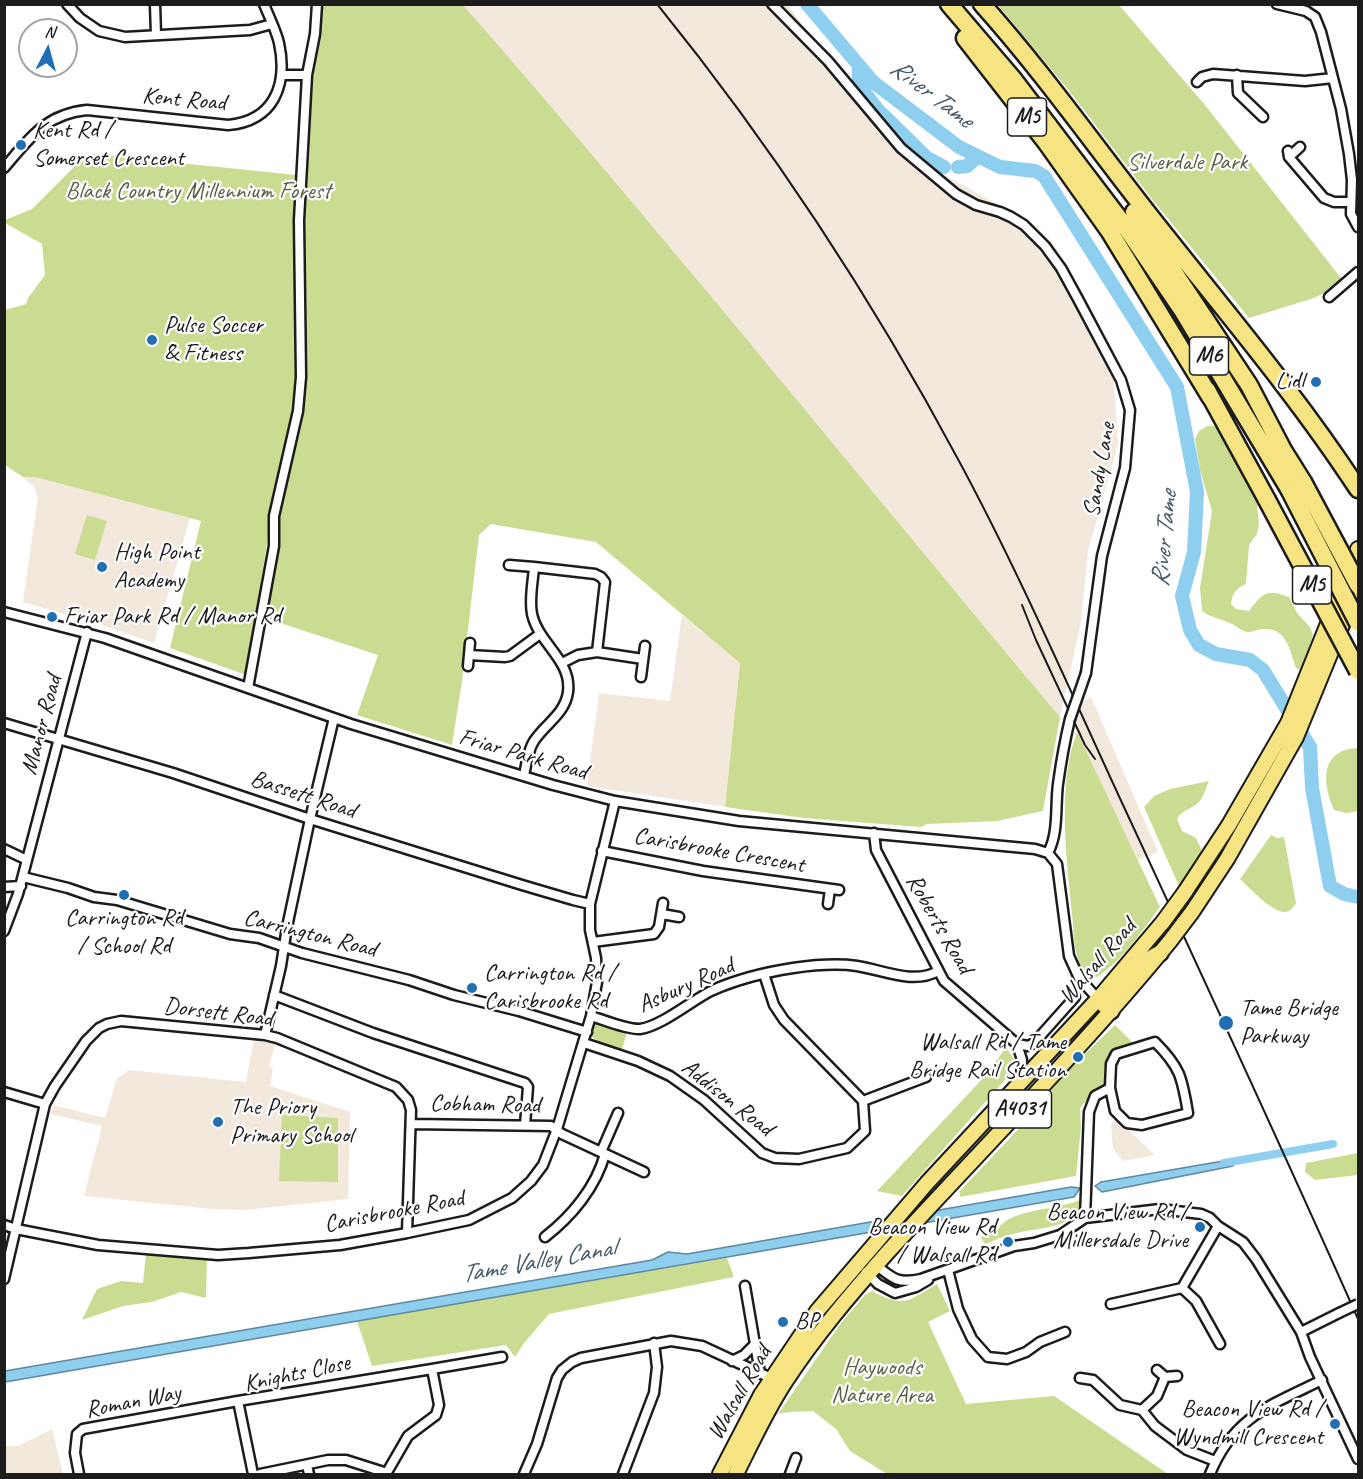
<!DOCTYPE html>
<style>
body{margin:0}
#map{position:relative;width:1363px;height:1479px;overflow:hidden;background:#fff;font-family:Caveat,sans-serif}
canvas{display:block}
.frame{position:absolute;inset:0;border:6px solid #1c1c1c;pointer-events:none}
.north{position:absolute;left:18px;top:18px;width:60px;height:60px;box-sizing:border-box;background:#fff;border:2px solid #a4a4a4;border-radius:50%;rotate:6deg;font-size:16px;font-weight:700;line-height:24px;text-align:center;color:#1c1c1c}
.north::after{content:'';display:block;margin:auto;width:21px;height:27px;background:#1f6fb2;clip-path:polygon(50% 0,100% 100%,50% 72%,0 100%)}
</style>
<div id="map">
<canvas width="1363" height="1479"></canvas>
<div class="frame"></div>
<div class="north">N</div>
</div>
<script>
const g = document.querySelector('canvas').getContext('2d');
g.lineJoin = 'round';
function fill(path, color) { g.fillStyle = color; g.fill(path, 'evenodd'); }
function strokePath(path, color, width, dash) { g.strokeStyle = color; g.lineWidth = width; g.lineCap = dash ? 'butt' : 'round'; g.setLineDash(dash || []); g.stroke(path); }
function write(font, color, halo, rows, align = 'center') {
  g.font = font + ' Caveat,sans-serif'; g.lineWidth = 4.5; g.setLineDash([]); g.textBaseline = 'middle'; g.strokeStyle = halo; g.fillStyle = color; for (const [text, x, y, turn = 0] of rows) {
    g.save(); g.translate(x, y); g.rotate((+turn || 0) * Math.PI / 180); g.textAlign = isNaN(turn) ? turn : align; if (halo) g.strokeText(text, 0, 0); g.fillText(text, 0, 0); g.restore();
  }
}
fill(new Path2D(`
 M463,5H788L834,69L937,171L1032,223L1051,241L1085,299L1127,377L1114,382L1118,444L1088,551L1081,622L1060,717Z
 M23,477H35L190,518L154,643L102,625L23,602L38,498L34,486Z
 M682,615L740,663L725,807L587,786L599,693L670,701Z
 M1091,697L1158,852L1138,860L1066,711Z
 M254,1039L275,1044L269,1066L273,1068L270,1086L350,1112L348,1199L245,1210L212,1209L84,1196L102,1126L51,1114L53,1105L105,1118L117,1078L129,1070L246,1082Z
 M1116,1118L1155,1155L1123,1161L1113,1149L1111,1124Z
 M52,1429L63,1474H5V1446H18Z`), '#f2e8db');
fill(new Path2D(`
 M320,5H463C667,238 861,480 1060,717L1043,811L997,821L927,824L921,827L804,818L725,807L740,663L596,542L491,524L479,535L462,681L452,745L357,715L378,655L265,618L277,516L300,412L305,171L311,76Z
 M998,5H1119L1205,105L1341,278L1322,294L1314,298L1249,318L1151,198L1070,92Z
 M93,154L296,175L299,378L296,412L270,525L246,675L170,648L201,521L35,477H23L5,465V310L26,304L28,298L45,275L42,244L5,223V220L32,209L79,162Z
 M1208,426H1219L1260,503L1257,506L1259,524L1257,534L1249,545L1246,584C1236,588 1232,594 1231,604L1236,609L1249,611C1262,593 1267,588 1289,597L1297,613L1310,627L1313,635L1301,671L1296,668C1290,651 1287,627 1263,629C1258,629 1254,632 1249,632C1242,632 1238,627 1232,624C1222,619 1211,618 1202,611L1200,588L1212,511L1200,470L1195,439L1199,431Z
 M87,515L107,521L95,560L75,554Z
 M1077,732L1160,907C1142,931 1123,960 1097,977C1092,976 1085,973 1082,968C1073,953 1074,931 1072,914C1068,872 1062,828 1066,785C1067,767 1071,749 1077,732Z
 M1355,748L1358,749V811L1346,813L1334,810C1323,784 1319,752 1355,748Z
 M1209,781C1206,788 1203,799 1197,804C1189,810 1182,810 1177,819L1182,831L1196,838L1202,851L1179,886L1144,807L1154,796L1170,789Z
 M1271,835L1277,838L1284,837L1296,903C1295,905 1291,910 1289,911C1276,918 1249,887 1240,879Z
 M1094,1012L1095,1022L926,1203L914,1204Z
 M598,1024L627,1032L622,1049L599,1042L591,1036L594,1025Z
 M1115,1025L1134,1044L1116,1051L1108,1083L1095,1091L1080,1108L1081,1127L1076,1176L960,1197V1191L1041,1105L1060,1078Z
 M1006,1047L1014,1059L1011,1073L902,1196L877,1191L988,1073Z
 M282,1115L338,1118V1182L279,1181Z
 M1358,1153V1175L1315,1180L1305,1172L1306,1163Z
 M1083,1198C1079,1229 1041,1227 1017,1233C1005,1235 996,1240 985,1244L981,1238L984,1233L997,1230C1013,1206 1059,1212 1083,1198Z
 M146,1254L207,1259L206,1298L181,1292L152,1302L123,1306L82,1320L97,1289L121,1281L143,1283Z
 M727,1258L734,1277L549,1314L524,1343L515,1357L506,1345L372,1366L357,1321Z
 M937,1284L950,1311L928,1322L966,1404L1054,1396L1168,1474H887L850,1451L836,1429L813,1411L790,1412L778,1414L841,1323L865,1295L872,1291C905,1308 906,1302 937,1284Z`), '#cadc91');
const water = new Path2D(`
 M1229,1160L1235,1161L1233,1166L1102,1192L1095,1186L1101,1182Z
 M1071,1187L1080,1188L1074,1197L5,1382V1371L652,1260L668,1252L687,1254Z`);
fill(water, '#8eceef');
strokePath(water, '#60879b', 1.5);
strokePath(new Path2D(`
 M1224,1163L1333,1144`), '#8eceef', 8);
strokePath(new Path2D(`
 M807,4L873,82L959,147L1000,167L1035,171L1044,176L1177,387L1197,492L1194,552L1182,596L1190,630L1199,645L1216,654L1250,660L1263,670L1310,747L1312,788L1330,886L1344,894L1358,897
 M859,66V79L861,88L878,110L927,158L944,167
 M958,167L967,166L978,156`), '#8eceef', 14);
const minor = new Path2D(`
 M67,4L80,18L99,31L125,37L250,30L272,24
 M155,4L156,35
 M772,4L828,61L901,148L956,194L976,205L1000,212L1011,217L1024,225L1045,246L1061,268L1078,299L1121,380L1130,410L1125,468L1102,556L1086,673
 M1277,4L1306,11L1315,17L1321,32L1341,109L1349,154L1352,180L1351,214L1358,227
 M281,75H307L315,34L317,4
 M1237,75L1238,93L1263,117
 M1197,82L1202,77L1213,74L1305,81L1333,78
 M1288,151L1289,157L1324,198L1334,202H1350
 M1289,157L1300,147
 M4,168C29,139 45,114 87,110L228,125C274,121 288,85 279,43C276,30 269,17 264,4
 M1329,297L1358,272
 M509,565L534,567
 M4,612L105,638L351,724L553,785L615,801L739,821L1035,849L1048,853L1057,864L1069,956L1079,978L1098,999
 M597,652L643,659
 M469,655L505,657L510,656L540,634
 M468,666L470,643
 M641,677L645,646
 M248,688L274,546V516L298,411L301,377L299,220L307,75
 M4,723L173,773L310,819L522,885L573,900L590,904
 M524,776C526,765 528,750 534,741C545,724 565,714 568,692C572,660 538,643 532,614C529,599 533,582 534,567L595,574L601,577L605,582L597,652L578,655L562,663
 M874,833L876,850L944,981L1017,1044L1022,1060L1021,1082
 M4,849L27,860
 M602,851L703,871L839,890
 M1048,853C1059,832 1055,807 1058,784C1061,762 1065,740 1070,719
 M23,877L68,888L94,897L117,900L230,934L259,938L302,953L409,980L454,995L519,1011L587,1032
 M4,887L21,886
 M828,904L830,889
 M662,914L679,917
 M4,931L18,894L87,632
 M593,942L654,934L659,927L663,903
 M274,995L373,1033L525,1083L528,1087L525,1125
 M591,1016C604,1020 628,1030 640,1029C662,1026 692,1000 713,990C738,979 767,972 793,968C814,965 836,963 857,966C883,970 914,985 938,971
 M265,1035L281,966L287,927L310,819L334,718
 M584,1043L638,1061L670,1076L704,1100L762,1153L775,1158L799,1159L847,1148L865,1131L863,1101L784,1020L774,1005L764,974
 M1017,1044L1028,1046L1034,1043L1075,997
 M4,1092L45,1104
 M863,1101L926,1077
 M411,1124L551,1126L562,1134L644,1172
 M601,1152L618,1113
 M1085,1218L1089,1112L1095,1096L1110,1088L1111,1064L1116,1054L1155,1042C1181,1068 1182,1078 1188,1113L1142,1125L1127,1123L1115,1111L1110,1088
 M4,1225L16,1229L98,1245L218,1255L249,1253L340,1245L407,1233L469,1220L512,1198L531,1181L543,1165L557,1129L591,1016L597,982L596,958L590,930V904L615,801
 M545,1237C572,1216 596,1187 605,1154
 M876,1265C893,1279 898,1284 921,1279L1014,1246L1034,1243L1060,1235L1085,1218L1160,1209L1201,1214L1210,1218L1218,1226L1243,1242L1256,1259L1301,1332L1310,1357L1358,1459
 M948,1270L958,1309L972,1339L988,1357L1007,1359L1026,1352L1040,1342L1065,1332
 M866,1272L878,1284L895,1293L916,1287L928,1280
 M4,1279L45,1104L55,1086L86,1041L99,1028L107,1024L121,1021L265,1035L277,1038L396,1087L408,1100L411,1110L407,1233
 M745,1286L760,1373
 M1182,1288L1218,1226
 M1111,1304L1182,1288L1196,1301L1220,1344
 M1301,1332L1339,1313
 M732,1361L744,1355L755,1344
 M1165,1377L1177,1376
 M1080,1378L1093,1380L1120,1405L1142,1410L1155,1426L1187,1450L1215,1461
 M1142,1410L1157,1396L1165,1377L1157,1370
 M307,1465L309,1474
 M79,1474L75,1453L77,1434L83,1429L238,1401
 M253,1474L238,1401L432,1369
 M260,1474L328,1460H346L387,1473
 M386,1474L408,1436L436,1415L439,1405L432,1369L502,1357
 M524,1474L537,1444L557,1378L562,1370L572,1362L581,1358L671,1341L702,1346L775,1380
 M623,1474L654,1393L657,1367L654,1343
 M790,1474L796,1458
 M1210,1474C1233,1417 1271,1405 1322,1380`);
const primary = new Path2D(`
 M1185,892L1229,825L1288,723L1358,549
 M1192,912L1227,859L1296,737L1358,586
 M720,1474L761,1395L818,1310L927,1183L1098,999L1163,922
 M736,1474C751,1444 766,1411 785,1382C815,1336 850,1295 886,1254C981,1150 1081,1050 1170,941`);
const trunk = new Path2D(`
 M1098,999C1126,996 1122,983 1139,967C1145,961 1153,957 1160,953
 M1098,999L1111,1011`);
const motorway = new Path2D(`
 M949,4L1014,80L1125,226L1182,310L1289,489
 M982,4C1041,70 1092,142 1146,211C1218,303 1294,391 1358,489
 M965,38L1046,142L1110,232L1211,398
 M1134,212L1249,385L1283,450L1303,482
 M1207,390L1267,500`);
strokePath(minor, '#1c1c1c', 13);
strokePath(primary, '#1c1c1c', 18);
strokePath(trunk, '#1c1c1c', 20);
strokePath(motorway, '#1c1c1c', 21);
strokePath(minor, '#fff', 8);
strokePath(primary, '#f6e381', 14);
strokePath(trunk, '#f6e381', 15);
strokePath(motorway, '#f6e381', 16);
strokePath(new Path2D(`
 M657,4C772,146 873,300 959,461C1022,578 1074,700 1130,820C1207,986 1284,1152 1358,1319
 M1022,605L1036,640L1085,745L1095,759`), '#1c1c1c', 2);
const minorBridge = new Path2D(`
 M1070,719L1086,673
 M1339,1313L1358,1304`);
const primaryBridge = new Path2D(`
 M1163,922L1185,892
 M1170,941L1192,912`);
const motorwayBridge = new Path2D(`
 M1303,482L1358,585
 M1289,489L1358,623
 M1267,500L1358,671`);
strokePath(minorBridge, '#1c1c1c', 13, []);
strokePath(primaryBridge, '#1c1c1c', 18, []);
strokePath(motorwayBridge, '#1c1c1c', 21, []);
strokePath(minorBridge, '#fff', 8);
strokePath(primaryBridge, '#f6e381', 14);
strokePath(motorwayBridge, '#f6e381', 16);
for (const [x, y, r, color] of [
 [21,145,6,"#1f6fb2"],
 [152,340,6,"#1f6fb2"],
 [1316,382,6,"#1f6fb2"],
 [102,567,6,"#1f6fb2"],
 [52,617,6,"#1f6fb2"],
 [124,895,6,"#1f6fb2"],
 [472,988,6,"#1f6fb2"],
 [1226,1023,8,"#1f6fb2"],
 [1078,1057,6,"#1f6fb2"],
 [218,1122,6,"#1f6fb2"],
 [1200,1227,6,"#1f6fb2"],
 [1008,1242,6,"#1f6fb2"],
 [783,1322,6,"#1f6fb2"],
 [1335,1424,6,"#1f6fb2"]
]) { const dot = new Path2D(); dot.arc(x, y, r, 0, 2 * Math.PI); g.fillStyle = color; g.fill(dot); strokePath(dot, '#fff', 2); }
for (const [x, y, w] of [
 [1027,117,39],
 [1209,356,39],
 [1312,585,39],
 [1020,1109,63]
]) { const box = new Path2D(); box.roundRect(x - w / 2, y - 19, w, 38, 4.5); g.fillStyle = '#fff'; g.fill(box); strokePath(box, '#1c1c1c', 1.5); }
write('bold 22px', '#1c1c1c', null, [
 ["M5",1027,117],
 ["M6",1209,356],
 ["M5",1312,585],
 ["A4031",1020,1109]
]);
write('24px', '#1c1c1c', '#fff', [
 ["Kent Road",184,100,5],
 ["Sandy Lane",1100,470,-80],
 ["Manor Road",42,725,-75],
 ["Friar Park Road",523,755,16],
 ["Bassett Road",303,795,18],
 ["Carisbrooke Crescent",719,851,10],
 ["Roberts Road",939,924,60],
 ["Carrington Road",310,934,14],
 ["Walsall Road",1098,962,-49],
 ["Asbury Road",686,986,-24],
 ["Dorsett Road",218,1013,7],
 ["Addison Road",727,1098,38],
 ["Cobham Road",485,1105,1],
 ["Carisbrooke Road",394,1212,-11],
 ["Knights Close",297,1374,-12],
 ["Walsall Road",740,1393,-60],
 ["Roman Way",133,1402,-11]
]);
write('24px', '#1c1c1c', '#fff', [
 ["Kent Rd /",33,131],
 ["Somerset Crescent",33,159],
 ["Pulse Soccer",164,326],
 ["& Fitness",164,354],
 ["Lidl",1304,382,"right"],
 ["High Point",114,553],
 ["Academy",114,581],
 ["Friar Park Rd / Manor Rd",64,617],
 ["Carrington Rd",124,919,"center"],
 ["/ School Rd",124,947,"center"],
 ["Carrington Rd /",484,974],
 ["Carisbrooke Rd",484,1002],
 ["Tame Bridge",1240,1009],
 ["Parkway",1240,1037],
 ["Walsall Rd / Tame",1066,1043,"right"],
 ["Bridge Rail Station",1066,1071,"right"],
 ["The Priory",230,1108],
 ["Primary School",230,1136],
 ["Beacon View Rd /",1188,1213,"right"],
 ["Millersdale Drive",1188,1241,"right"],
 ["Beacon View Rd",996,1228,"right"],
 ["/ Walsall Rd",996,1256,"right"],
 ["BP",795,1322],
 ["Beacon View Rd /",1323,1410,"right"],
 ["Wyndmill Crescent",1323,1438,"right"]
], 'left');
write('24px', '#595f45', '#fff', [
 ["Silverdale Park",1187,163],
 ["Black Country Millennium Forest",198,192],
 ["Haywoods",882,1368],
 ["Nature Area",882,1396]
]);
write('italic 26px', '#445a66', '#fff', [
 ["River Tame",931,94,37],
 ["River Tame",1165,539,-85],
 ["Tame Valley Canal",538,1262,-10]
]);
</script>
